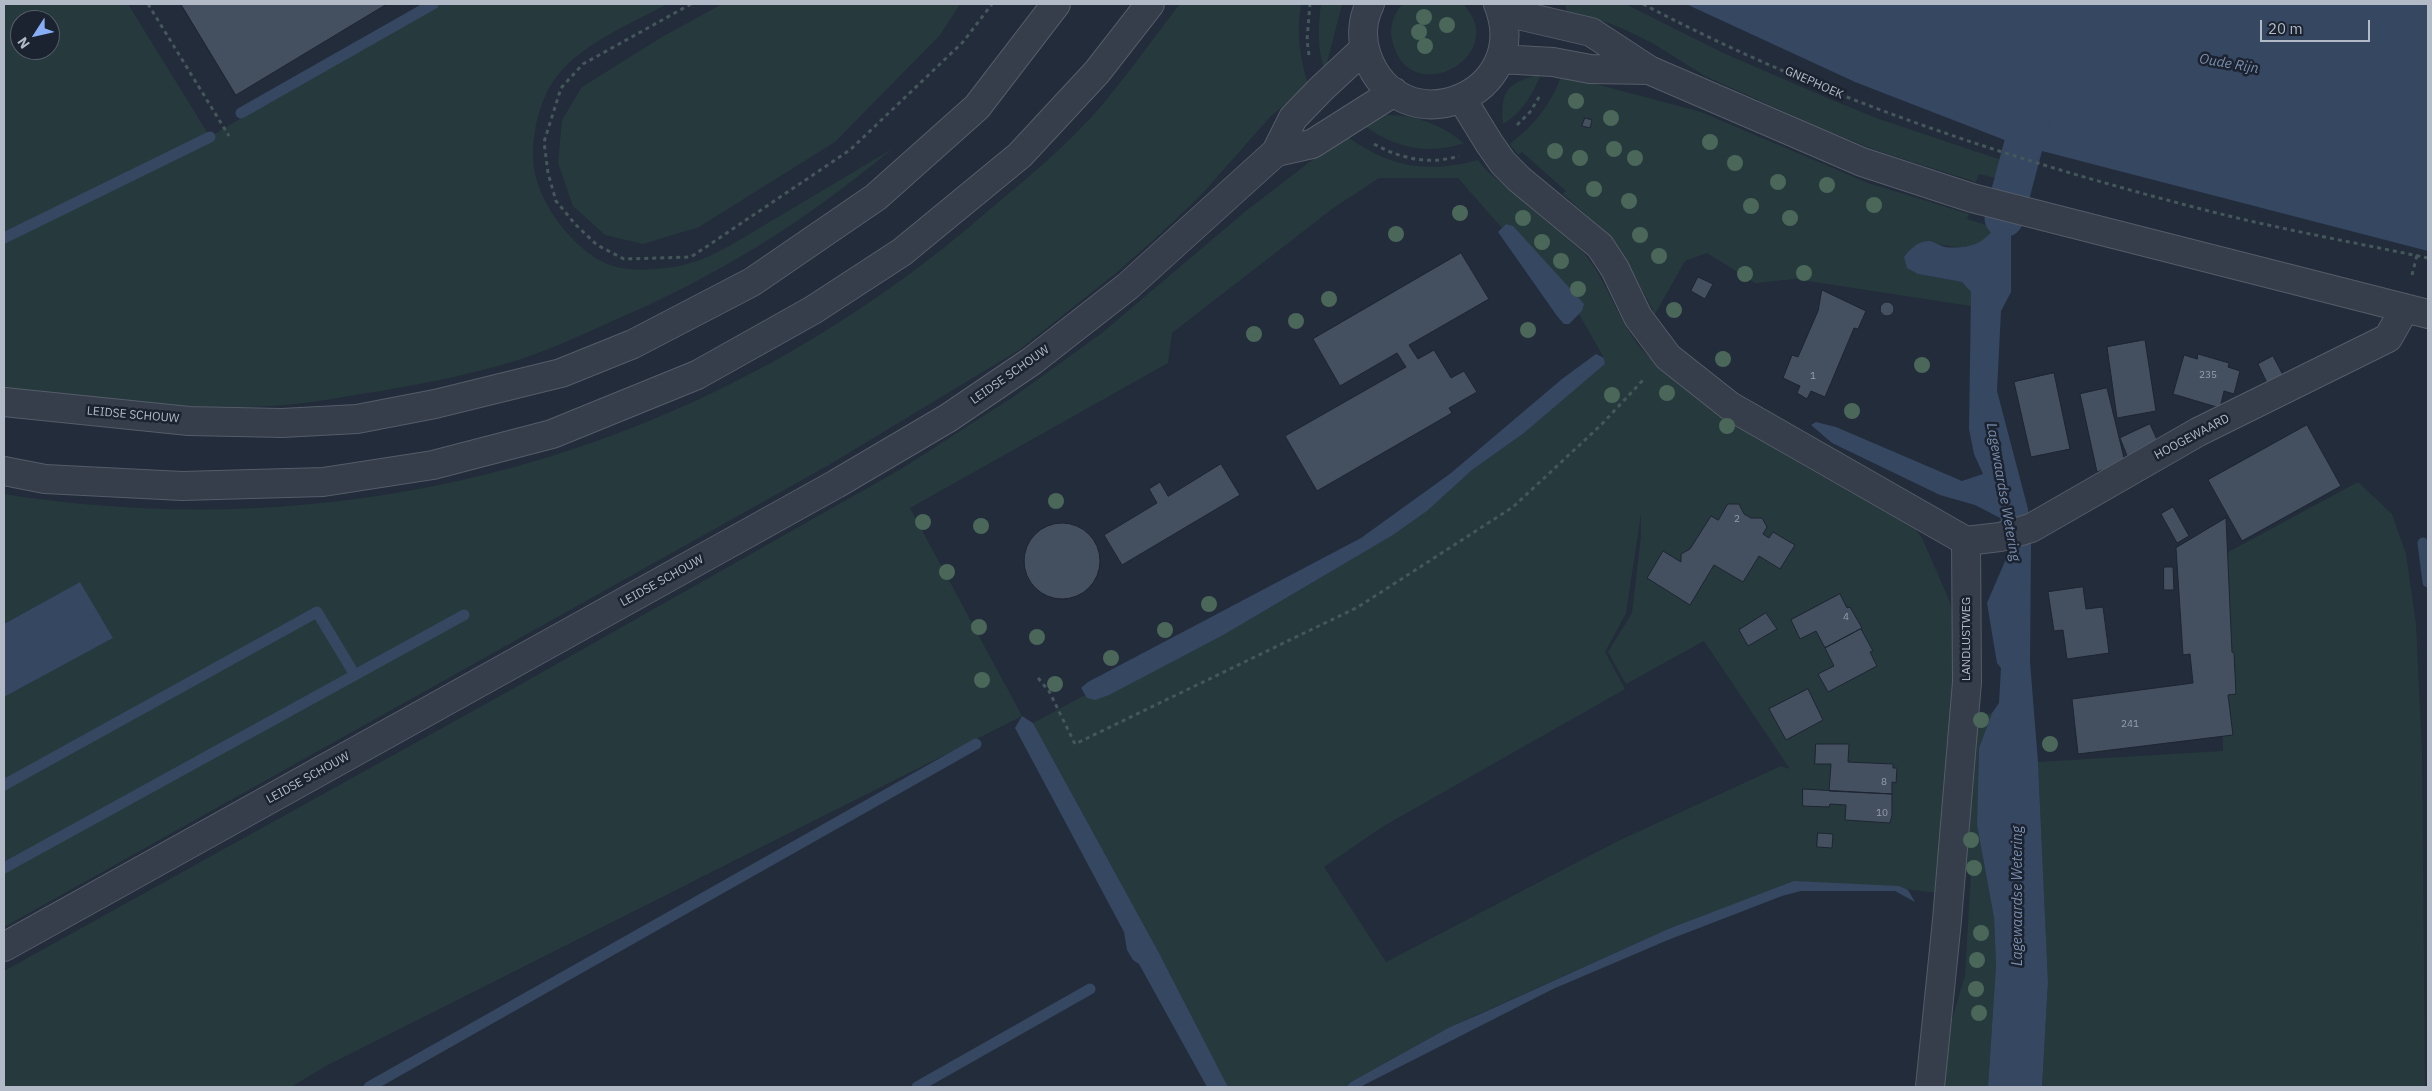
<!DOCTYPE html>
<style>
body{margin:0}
#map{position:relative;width:2432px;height:1091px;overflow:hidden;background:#232c3a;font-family:"IBM Plex Sans",sans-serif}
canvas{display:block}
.frame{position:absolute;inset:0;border:5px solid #b2b9c7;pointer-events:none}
.north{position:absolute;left:10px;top:10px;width:50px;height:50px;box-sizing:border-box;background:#1c2330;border:1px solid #585f6c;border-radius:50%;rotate:235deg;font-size:14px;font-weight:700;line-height:20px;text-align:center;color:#b2b9c7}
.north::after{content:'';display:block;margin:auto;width:18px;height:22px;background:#88aef5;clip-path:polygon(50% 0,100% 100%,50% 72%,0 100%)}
.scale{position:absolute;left:2260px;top:20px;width:110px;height:22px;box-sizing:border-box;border:2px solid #b2b9c7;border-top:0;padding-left:6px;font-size:15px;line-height:18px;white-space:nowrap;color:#b2b9c7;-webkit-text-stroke:4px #1c2330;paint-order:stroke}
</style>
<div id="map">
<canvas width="2432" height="1091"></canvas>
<div class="frame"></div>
<div class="north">N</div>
<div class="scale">20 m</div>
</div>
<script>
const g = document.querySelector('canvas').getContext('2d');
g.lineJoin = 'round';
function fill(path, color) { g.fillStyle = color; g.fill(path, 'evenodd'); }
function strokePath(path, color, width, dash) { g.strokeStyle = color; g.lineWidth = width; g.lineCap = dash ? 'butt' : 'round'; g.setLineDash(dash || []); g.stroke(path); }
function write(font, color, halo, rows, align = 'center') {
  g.font = font + ' "IBM Plex Sans",sans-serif'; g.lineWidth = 5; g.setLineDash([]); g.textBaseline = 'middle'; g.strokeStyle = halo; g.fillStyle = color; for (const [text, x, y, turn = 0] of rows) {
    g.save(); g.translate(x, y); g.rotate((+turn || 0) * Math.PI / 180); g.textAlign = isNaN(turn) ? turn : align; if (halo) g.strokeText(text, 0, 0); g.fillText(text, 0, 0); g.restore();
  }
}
fill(new Path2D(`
 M4,4H128L210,137L429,4H667C629,25 584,42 557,76C537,101 527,150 537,181C546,213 580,256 613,266C630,271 648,270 666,268C708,264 743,237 778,217C816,194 854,172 892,149C802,224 716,277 608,323C577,337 547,351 515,361C465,376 413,386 361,394C322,401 282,407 242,407C162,408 83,397 4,389ZM20,20H50V50H20Z
 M722,4H960L940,35L835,142L699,227L643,244L605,235L573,206L558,163L562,120L582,87L662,37Z
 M1180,4H1301C1296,33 1300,57 1308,85L1271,116L1200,196L1159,235L1116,273L1019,350L827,466L4,927V697L113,638L80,582L4,624V494C362,551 715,449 988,211C1027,178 1068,145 1102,105C1129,73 1154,37 1180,4Z
 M1321,4H1342L1325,71C1317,48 1318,28 1321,4Z
 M1403,4H1463C1513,56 1407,113 1392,39C1389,27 1394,12 1403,4Z
 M1565,4H1625L1723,53L1832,100L1876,118L2010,163V165L2003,180L1979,174L1976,182L1878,151L1821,128L1705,76L1654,44L1628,31L1609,23L1567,12Z
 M1541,74C1533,94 1522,113 1503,124C1500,88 1509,83 1541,74Z
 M1562,75L1701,112L1868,183L1969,214L1967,219L1993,227C1986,254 1948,248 1928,241L1918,274L1962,282L1971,292V306L1795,279L1755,283L1707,253L1685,261L1655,314L1626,259L1612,238L1563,194L1566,191L1522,152L1518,155L1510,144C1538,121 1548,108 1562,75Z
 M1384,115C1414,114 1441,124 1464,143C1427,156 1391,147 1361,123Z
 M1345,135C1389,167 1425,174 1478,160L1487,171L1584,253C1609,283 1618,324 1645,353C1662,370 1681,384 1701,399C1767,449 1843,487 1915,529L1922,538L1950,602L1955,626L1957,676L1940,893L1896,888L1792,883L1668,929L1450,1027L1351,1082L1346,1087H1228L1158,951L1033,723L1085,695L1087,698L1225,634L1393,535L1427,511L1472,470L1524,433L1605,364L1604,358L1579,314L1582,311L1506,224L1502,228L1458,178H1379L1332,209L1172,333L1168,363L910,508L1022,716L326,1066L291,1087H4V971L509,691L901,469L1016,395L1102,333L1247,210ZM1641,514V536L1632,613L1608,652L1626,684L1704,641L1790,769L1781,766L1616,842L1386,962L1324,867L1382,827L1625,689L1605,652L1626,613Z
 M2358,482L2392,514L2406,554L2416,624L2422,754L2425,1087H2042L2048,982L2038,762L2223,751L2219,557Z
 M1992,713L1979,748L1977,825L1994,918L1996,965L1988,1087H1941L1947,1037L1965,975L1971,875L1961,850L1977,718Z`), '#263a3d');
fill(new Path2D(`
 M1686,4H2428V251L2015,144L1855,82Z
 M2010,165L2027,171L2011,233V292L2001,311L1997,391L2028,509L2031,545L2030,662L2038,762L2048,982L2042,1087H1988L1996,965L1994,918L1977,825L1979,748L1992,713L1999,703L2001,668L1997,663L1987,603L2009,552L2000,518L1975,505L1940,495L1832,443L1811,425L1816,422L1836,427L1962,481L1983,474L1974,454L1969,429L1971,292L1962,282L1918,274L1907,268L1904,257C1910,249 1919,240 1930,241C1935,242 1940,246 1945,247C1963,249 1981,246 1992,231Z
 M1506,224L1513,226L1584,304L1582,311L1569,324H1564L1557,316L1498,232Z
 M1596,354L1604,358L1605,364L1524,433L1472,470L1427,511L1393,535L1225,634L1109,695L1095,700L1087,698L1081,688L1088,682L1361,538L1451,473L1562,379Z
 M80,582L113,638L4,697V624Z
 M1022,716L1033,723L1158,951L1228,1087H1207L1139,964L1133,960L1127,950L1124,932L1015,728Z
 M1794,881L1899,886L1908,890L1915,902L1895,891H1801L1782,896L1668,940L1553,989L1360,1087H1346L1351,1082L1450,1027L1478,1015L1668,929Z`), '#364761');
strokePath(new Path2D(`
 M241,113L433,4
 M4,238L210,137
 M2423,543L2428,582
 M4,785L317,612L355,675
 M4,868L464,615
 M369,1087L976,744
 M917,1087L1090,989`), '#364761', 11);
strokePath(new Path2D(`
 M1974,4L2029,124L2004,218`), '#364761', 39);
const building = new Path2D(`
 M181,4H387L236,95Z
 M1585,118L1592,120L1590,128L1582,126Z
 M1461,253L1489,299L1409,345L1418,359L1434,350L1451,378L1464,371L1477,392L1449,408L1452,413L1317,491L1285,436L1406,367L1397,353L1340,386L1313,339Z
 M1698,277L1713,284L1705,299L1691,291Z
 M1822,290L1866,311L1858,329L1854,328L1825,397L1811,391L1807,399L1797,393L1800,386L1783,378L1792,355L1798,357L1818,311Z
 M1880 309a7 7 0 1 1 14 0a7 7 0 1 1-14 0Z
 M2145,340L2156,411L2117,418L2107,347Z
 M2198,354L2229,363L2228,367L2240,371L2234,394L2224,391L2220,408L2173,394L2184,355L2197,359Z
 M2273,356L2283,375L2267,383L2258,364Z
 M2054,373L2070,449L2031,457L2014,382Z
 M2107,388L2125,462L2097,472L2080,394Z
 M2150,424L2159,444L2128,458L2120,438Z
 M2307,425L2341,486L2242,541L2208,480Z
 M1221,464L1240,495L1122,565L1104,535L1157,503L1149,489L1160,482L1168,496Z
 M1728,504H1739L1744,514L1751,518H1762L1767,527L1763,534L1769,538L1773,532L1795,545L1780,569L1759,556L1743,582L1714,565L1690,605L1647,578L1663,551L1681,562V554L1690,549L1711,516L1718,520Z
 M2173,507L2189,536L2177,543L2161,514Z
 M2226,518L2232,652L2234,653L2236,694L2228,695L2233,735L2078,754L2072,699L2193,683L2190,654L2183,655L2176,548Z
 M1024 561a38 38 0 1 1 76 0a38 38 0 1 1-76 0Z
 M2164,567H2173L2174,590H2164Z
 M2083,587L2086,609L2103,607L2109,653L2067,659L2063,630L2054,631L2048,592Z
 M1840,594L1847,608L1850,607L1862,628L1825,648L1816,631L1800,639L1791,620Z
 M1766,613L1777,629L1748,646L1739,630Z
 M1861,629L1873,651L1870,652L1877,666L1828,692L1818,674L1834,666L1825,648Z
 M1808,689L1823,720L1786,740L1769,709Z
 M1816,744H1849L1848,762L1893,764V768H1897L1896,783L1892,782V794L1829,791L1831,764H1815Z
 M1803,789L1892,794V815L1890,823L1845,820L1846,805L1830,804L1829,807L1803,806Z
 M1818,833L1833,834L1832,848L1817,847Z`);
fill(building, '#444f5f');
strokePath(building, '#1e2532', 1);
const minor = new Path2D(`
 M1462,99L1489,143L1503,163L1519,179L1600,246L1615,269L1638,317L1668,357L1730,406L1966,541
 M1966,541L2000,537L2031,528L2198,432L2388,338L2404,310
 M1930,1087L1947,920L1967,682L1966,541`);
const tertiary = new Path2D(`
 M1370,4C1362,20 1361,39 1367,56C1400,148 1535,96 1498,4
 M1501,11L1591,32L1649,70L1862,162L1972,198L2428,314
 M1500,59L1553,62L1590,69L1649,70
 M1276,152L1312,144L1394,92
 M4,402L189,421L282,423L357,419L435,404L561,373L633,344L752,282L876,197L977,107L1056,4
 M4,471L45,479L182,486L323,482L433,465L552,434L697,375L813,310L902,252L1020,155L1097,72L1150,4
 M4,947L836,484L948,418L1032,361L1128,286L1276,152L1293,118L1321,89L1364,49`);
strokePath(minor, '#555c69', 30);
strokePath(tertiary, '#555c69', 30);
strokePath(new Path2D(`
 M148,4L229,136
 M691,4L583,64L561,88L544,142L548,173L556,201L576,225L597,245L624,259L691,257L850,150L963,42L992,4
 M1643,4C1822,99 2017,162 2213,212C2284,230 2357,243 2428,258
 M1309,55L1307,40L1310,4
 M1517,125L1530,112L1541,94
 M1374,144C1401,159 1430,165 1459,156
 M2412,275L2417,255
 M1038,678L1049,691L1075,744L1358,607L1513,507L1601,425L1644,379`), '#44575b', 3, [4, 4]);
strokePath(minor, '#363e4b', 28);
strokePath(tertiary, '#363e4b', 28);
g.fillStyle = '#4a675a';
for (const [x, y] of [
 [1424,17],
 [1447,25],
 [1419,32],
 [1425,46],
 [1576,101],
 [1611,118],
 [1710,142],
 [1614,149],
 [1555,151],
 [1580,158],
 [1635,158],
 [1735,163],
 [1778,182],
 [1827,185],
 [1594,189],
 [1629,201],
 [1874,205],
 [1751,206],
 [1460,213],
 [1523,218],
 [1790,218],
 [1396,234],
 [1640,235],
 [1542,242],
 [1659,256],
 [1561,261],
 [1804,273],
 [1745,274],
 [1578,289],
 [1329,299],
 [1674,310],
 [1296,321],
 [1528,330],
 [1254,334],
 [1723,359],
 [1922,365],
 [1667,393],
 [1612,395],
 [1852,411],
 [1727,426],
 [1056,501],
 [923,522],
 [981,526],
 [947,572],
 [1209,604],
 [979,627],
 [1165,630],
 [1037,637],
 [1111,658],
 [982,680],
 [1055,684],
 [1981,720],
 [2050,744],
 [1971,840],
 [1974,868],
 [1981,933],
 [1977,960],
 [1976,989],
 [1979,1013]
]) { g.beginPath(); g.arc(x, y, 8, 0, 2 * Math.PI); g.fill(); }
write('10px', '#969ead', null, [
 ["235",2208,375],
 ["1",1813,376],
 ["2",1737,519],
 ["4",1846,617],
 ["241",2130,724],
 ["8",1884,782],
 ["10",1882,813]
]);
write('12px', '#b2b9c7', '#1c2330', [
 ["GNEPHOEK",1814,83,24],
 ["LEIDSE SCHOUW",1010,375,-35],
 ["LEIDSE SCHOUW",133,415,5],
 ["HOOGEWAARD",2192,437,-28],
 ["LEIDSE SCHOUW",662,581,-29],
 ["LANDLUSTWEG",1967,639,-90],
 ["LEIDSE SCHOUW",308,778,-29]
]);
write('italic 14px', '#7a8eae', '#1c2330', [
 ["Oude Rijn",2229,64,10],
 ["Lagewaardse Wetering",2003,492,80],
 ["Lagewaardse Wetering",2018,896,-90]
]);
</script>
